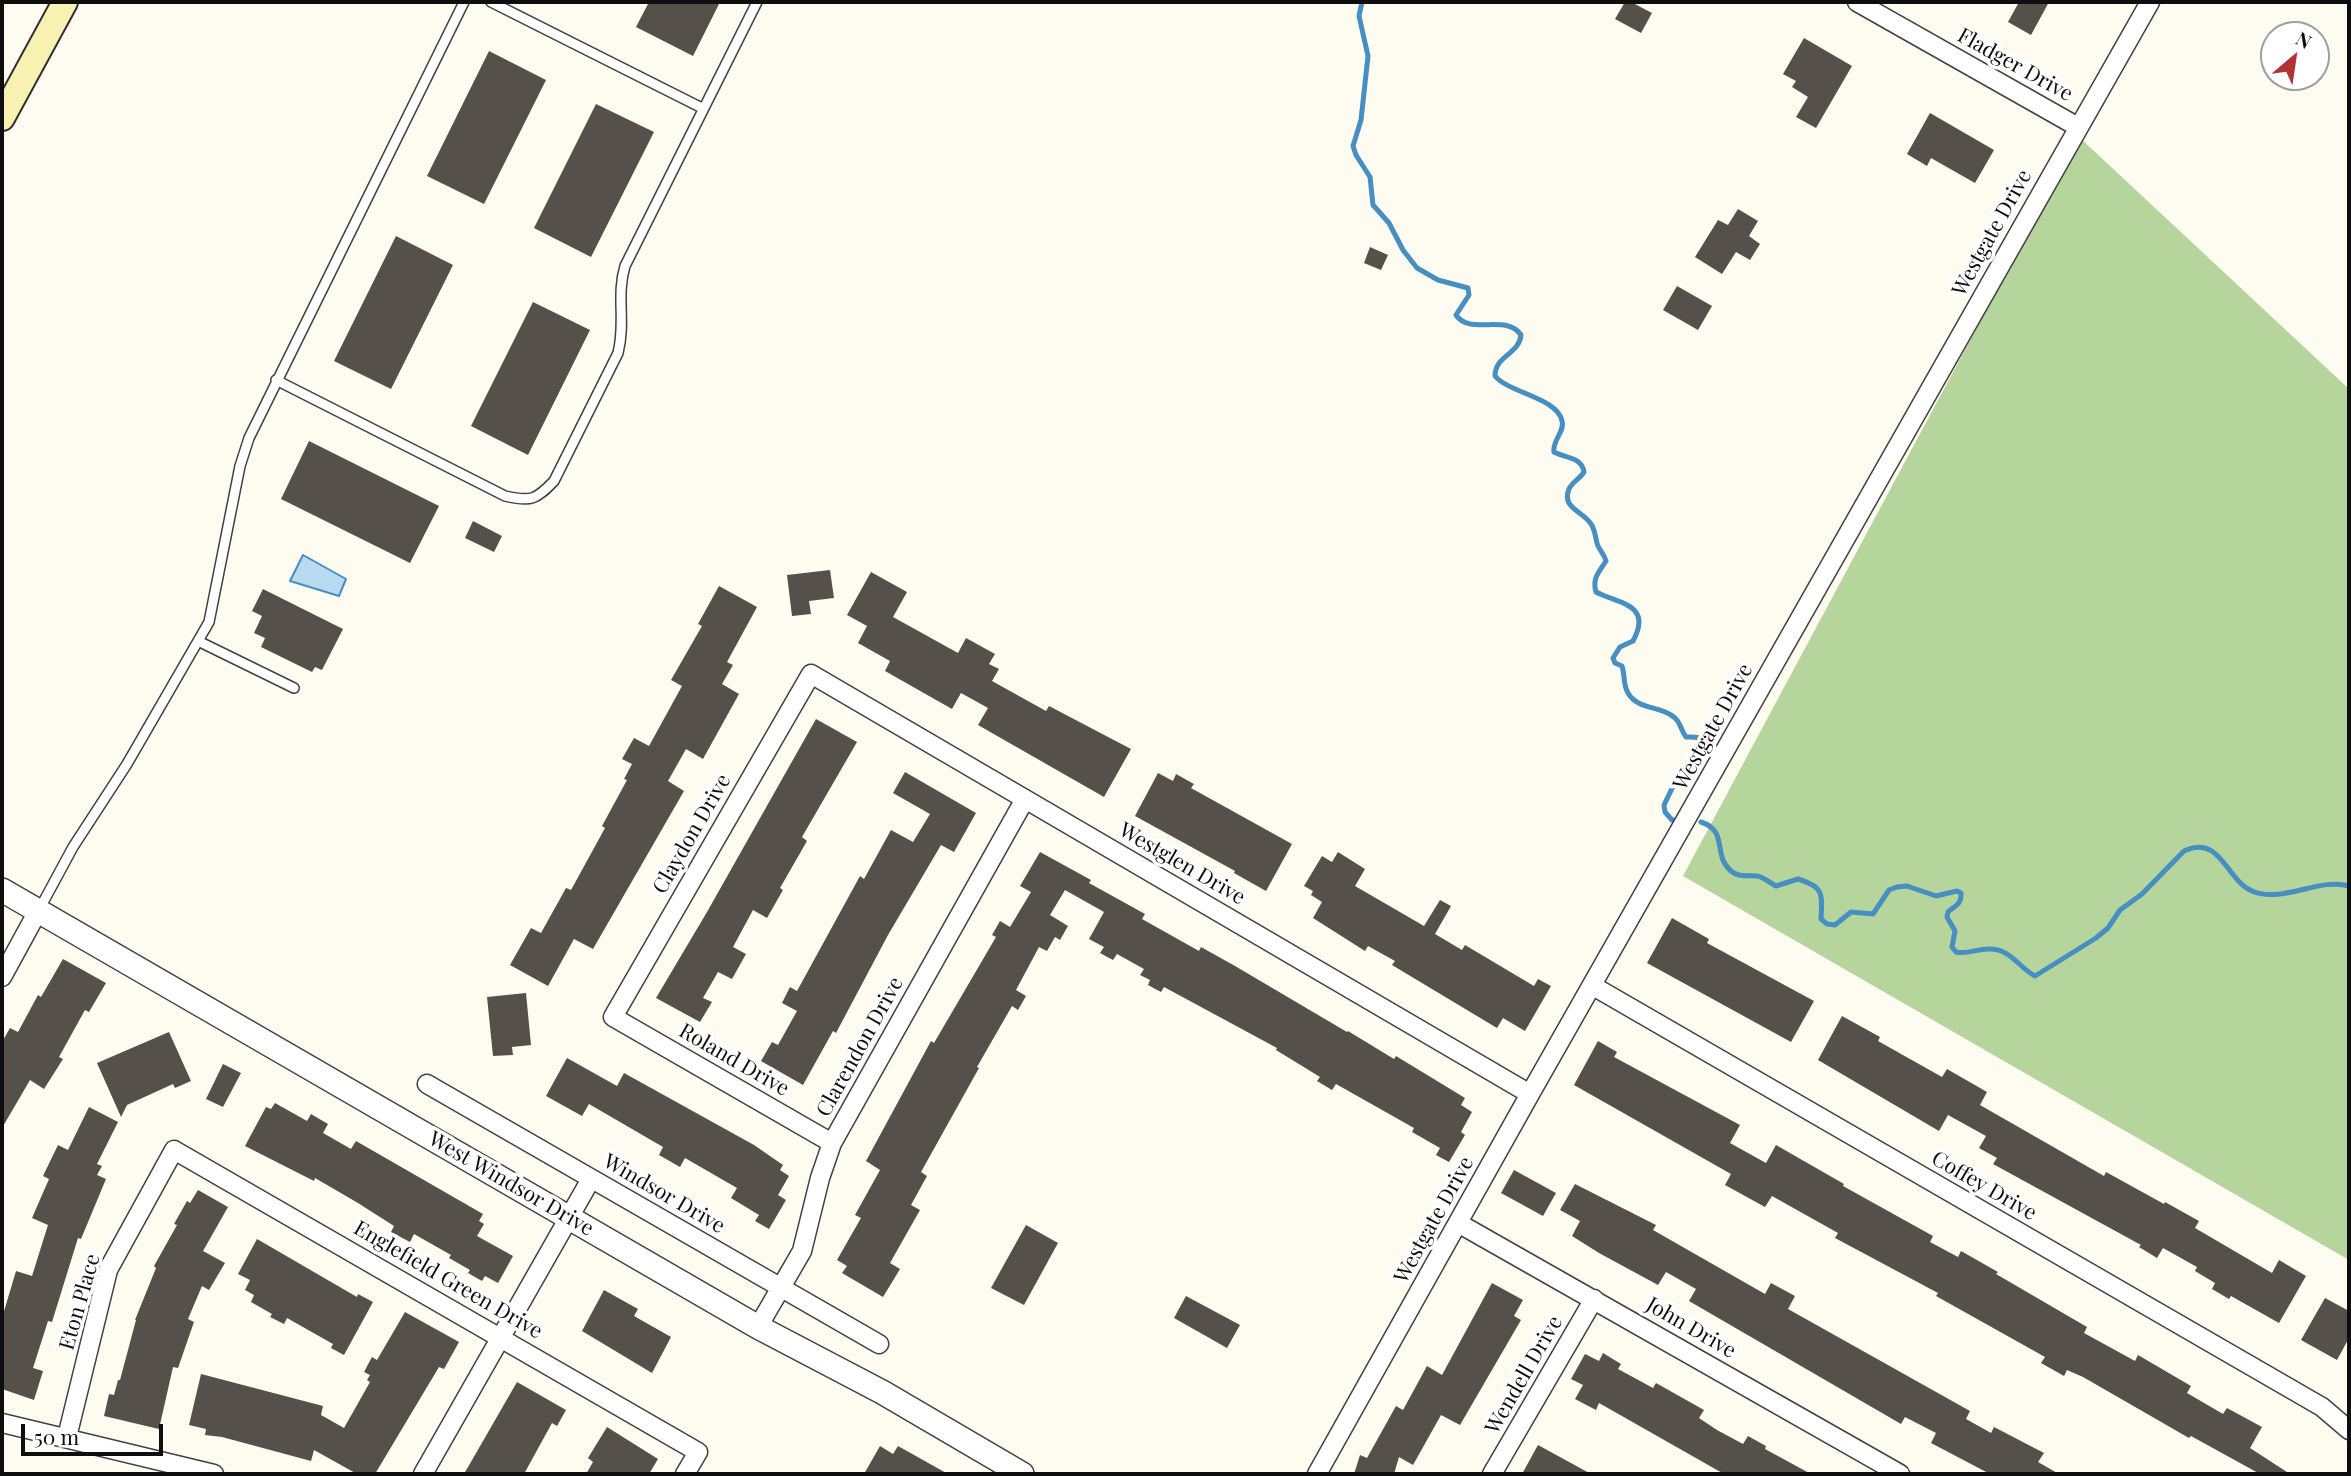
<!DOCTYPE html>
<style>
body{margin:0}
#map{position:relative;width:2351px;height:1476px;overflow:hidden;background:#fefbf0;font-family:"Playfair Display",serif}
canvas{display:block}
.frame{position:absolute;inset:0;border:4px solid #0e0e0e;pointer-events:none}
.north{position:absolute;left:2260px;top:21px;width:70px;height:70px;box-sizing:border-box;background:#fff;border:2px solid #9f9f9f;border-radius:50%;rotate:29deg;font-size:19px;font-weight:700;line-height:28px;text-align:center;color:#0e0e0e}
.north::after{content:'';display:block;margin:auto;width:24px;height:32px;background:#b23236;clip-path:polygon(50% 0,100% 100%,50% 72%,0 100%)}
.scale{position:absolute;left:21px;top:1424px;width:142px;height:32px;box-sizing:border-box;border:4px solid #0e0e0e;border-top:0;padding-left:9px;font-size:21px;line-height:24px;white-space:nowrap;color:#0e0e0e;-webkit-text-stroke:5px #fff;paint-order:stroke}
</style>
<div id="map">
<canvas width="2351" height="1476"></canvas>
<div class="frame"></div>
<div class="north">N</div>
<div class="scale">50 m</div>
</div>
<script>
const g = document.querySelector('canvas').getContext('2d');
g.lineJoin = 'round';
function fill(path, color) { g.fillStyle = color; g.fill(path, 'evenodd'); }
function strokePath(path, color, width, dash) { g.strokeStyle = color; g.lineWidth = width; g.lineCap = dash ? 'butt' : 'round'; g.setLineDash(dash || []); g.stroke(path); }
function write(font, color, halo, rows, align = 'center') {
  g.font = font + ' "Playfair Display",serif'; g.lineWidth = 7; g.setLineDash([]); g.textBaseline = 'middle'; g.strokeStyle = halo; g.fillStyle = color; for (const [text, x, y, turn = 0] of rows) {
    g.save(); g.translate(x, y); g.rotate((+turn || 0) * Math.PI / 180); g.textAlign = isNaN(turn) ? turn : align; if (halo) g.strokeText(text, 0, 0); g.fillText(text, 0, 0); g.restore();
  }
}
fill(new Path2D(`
 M2079,137L2349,389V1260L1683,876Z`), '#b5d59d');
const water = new Path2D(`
 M303,555L346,579L339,596L290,581Z`);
fill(water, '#b9dbf1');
strokePath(water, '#478ec1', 2);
strokePath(new Path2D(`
 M1362,2L1359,16L1368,56L1361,120L1353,146L1356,155L1370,177L1373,205L1389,223L1403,250L1417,268L1438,280L1468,288L1469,295L1456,315C1470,336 1506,313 1521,335C1519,355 1495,355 1495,376C1509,393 1558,398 1562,421C1565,432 1552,440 1554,452C1565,458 1582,457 1584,472C1580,479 1573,481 1569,489C1561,508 1583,511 1591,524C1596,531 1595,539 1598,546C1601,552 1604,554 1606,561C1599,572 1592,578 1596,592C1619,604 1653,604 1633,641L1620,647L1613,658L1615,663L1622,666C1625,675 1623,685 1628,693C1637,709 1658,706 1671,715C1681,721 1680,729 1686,737C1695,737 1701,736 1705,744L1696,767L1679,774L1664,805L1665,812L1672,820H1676
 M1701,822C1729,831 1712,855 1731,871C1739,878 1747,875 1757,876C1764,877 1770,883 1776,886L1798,879C1825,887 1822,895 1821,919L1827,924L1835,925L1851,912L1873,914L1889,890L1897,887L1907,886L1936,896L1957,891L1961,893C1962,904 1955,906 1948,912L1947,917L1955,931L1952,947L1956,952C1968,955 1978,948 1991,949C2012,950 2019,968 2035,976L2096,938L2108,928L2120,910L2142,894L2184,851C2221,834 2225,879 2252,891C2282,904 2320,877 2349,886`), '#478ec1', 5);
fill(new Path2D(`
 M649,2H720L693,56L636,27Z
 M1625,2H1631L1652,13L1641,33L1615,19Z
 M2019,2H2049L2031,35L2008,22Z
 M1804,38L1852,66L1816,128L1796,117L1808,97L1792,87L1796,81L1783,74Z
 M489,51L546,80L484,204L427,176Z
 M596,104L654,132L591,257L534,228Z
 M1930,113L1994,150L1975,183L1931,158L1927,166L1907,154Z
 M1738,209L1758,221L1749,236L1760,244L1750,260L1736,252L1722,274L1695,257L1718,220L1728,225Z
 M396,236L453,265L391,389L334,361Z
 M1370,247L1388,255L1381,270L1364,263Z
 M1677,286L1712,306L1698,330L1663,310Z
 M533,302L590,330L528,455L471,426Z
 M309,441L439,506L410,563L281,499Z
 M473,521L502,536L494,552L465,538Z
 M830,570L834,598L809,601L811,614L792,616L787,575Z
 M871,572L907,592L893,617L958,653L966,638L995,654L989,664L999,669L992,681L1046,711L1049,706L1131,749L1104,797L978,725L988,708L961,693L952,709L885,671L890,661L858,643L867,626L847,615Z
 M719,586L757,607L727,662L733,665L722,684L739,694L703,759L686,749L668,781L684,791L593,949L574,939L548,986L510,965L531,928L541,933L566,888L571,890L605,828L602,826L627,780L624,779L632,764L622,759L634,738L649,746L682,686L671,680L702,626L698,624Z
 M263,589L343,629L322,670L315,667L312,672L261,647L265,638L254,633L262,616L252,611Z
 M816,719L857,742L802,837L807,841L780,888L783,890L767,918L753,910L733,947L746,954L732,979L718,972L703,998L712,1002L700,1022L656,998L707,912Z
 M905,772L976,813L954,852L941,845L888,935L836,1033L833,1031L803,1085L761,1061L772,1042L778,1045L797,1011L782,1003L790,987L797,991L860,876L864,879L891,830L913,842L930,814L893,793Z
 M1158,773L1173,781L1176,774L1194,784L1191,788L1292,844L1266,891L1234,873L1235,871L1135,816Z
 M1040,852L1091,880L1089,883L1145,914L1142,919L1199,951L1201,947L1235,966L1347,1032L1348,1031L1394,1059L1396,1056L1465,1098L1461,1105L1472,1112L1461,1132L1465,1135L1449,1162L1436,1155L1440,1148L1412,1132L1414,1128L1336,1084L1332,1090L1317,1081L1320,1077L1276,1050L1277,1048L1164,987L1161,992L1148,985L1150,980L1140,975L1144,969L1117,954L1113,960L1100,953L1104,947L1089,939L1104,912L1065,890L1050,915L1068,926L1060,940L1055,937L1047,951L1039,947L1016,990L1026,996L1018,1010L1012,1006L977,1067L979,1068L921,1172L927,1176L911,1205L920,1210L890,1263L900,1269L883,1297L842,1273L847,1266L837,1260L861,1218L855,1215L880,1170L866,1161L931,1041L934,1043L996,937L992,935L1000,921L1010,927L1031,892L1020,886Z
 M1338,852L1365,869L1355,886L1424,926L1440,900L1451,906L1435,934L1462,950L1465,945L1534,986L1538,979L1551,986L1525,1031L1503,1018L1497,1028L1392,965L1395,961L1368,946L1365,951L1313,918L1322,902L1311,895L1313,891L1304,886L1322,856L1332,862Z
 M1672,918L1709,939L1707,943L1814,1001L1791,1042L1647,963Z
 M63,959L106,983L89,1012L85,1010L59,1057L63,1059L44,1089L30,1080L2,1128V1042L10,1028L18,1032L38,995L41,997Z
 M526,993L531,1045L512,1047L513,1055L493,1056L487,997Z
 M1842,1016L1880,1037L1878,1041L1942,1077L1947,1069L1987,1092L1980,1105L2104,1176L2106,1172L2164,1204L2165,1202L2199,1221L2195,1228L2272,1273L2279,1260L2306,1276L2279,1323L2231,1296L2229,1299L2212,1289L2215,1283L2195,1271L2197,1267L2163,1248L2157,1258L2139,1247L2141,1245L1993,1164L1997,1158L1979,1148L1986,1136L1948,1115L1939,1131L1818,1060Z
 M169,1032L191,1081L175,1088L173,1084L127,1105L121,1117L97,1063Z
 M1598,1041L1617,1052L1614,1057L1740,1125L1730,1143L1766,1163L1776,1145L1844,1184L1843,1186L1933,1236L1930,1242L1958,1257L1961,1251L1998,1272L1996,1274L2087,1327L2084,1333L2135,1361L2138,1355L2191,1386L2187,1393L2223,1414L2227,1408L2262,1427L2250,1448L2290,1474H2260L2191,1436L2189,1438L2083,1377L2067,1370L2064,1376L2041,1363L2045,1357L1936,1296L1938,1293L1835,1238L1838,1233L1772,1196L1765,1207L1725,1185L1731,1174L1574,1085Z
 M567,1058L617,1086L624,1073L754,1145L783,1165L780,1170L789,1176L778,1195L786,1200L769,1229L755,1221L759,1215L731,1198L737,1188L685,1158L680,1167L659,1155L663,1147L589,1104L582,1116L546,1096Z
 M223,1064L241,1073L223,1107L206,1099Z
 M275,1103L307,1121L311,1114L328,1124L323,1133L351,1149L356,1141L483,1214L479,1221L484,1224L477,1236L513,1256L498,1283L485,1276L482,1281L468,1273L470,1270L449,1258L451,1255L414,1234L410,1242L391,1232L394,1226L358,1203L315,1178L314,1181L245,1146L266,1107L271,1109Z
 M89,1107L118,1122L97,1164L102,1166L97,1175L106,1179L81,1239L78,1238L52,1322L48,1321L33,1368L43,1371L34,1400L2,1389V1318L16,1271L32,1276L48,1225L32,1218L49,1179L43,1176L58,1145L68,1150Z
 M1514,1170L1556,1193L1543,1216L1501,1193Z
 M1575,1184L1656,1225L1653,1230L1765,1294L1771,1283L1795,1296L1788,1309L1970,1411L1966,1419L1991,1433L1994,1427L2044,1453L2038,1462L2059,1474H1990L1931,1443L1936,1433L1905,1417L1901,1424L1689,1301L1696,1289L1666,1272L1658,1285L1599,1253L1572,1236L1580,1221L1560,1210Z
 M198,1190L228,1207L203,1251L225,1263L209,1290L202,1286L188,1319L194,1322L178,1368L173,1367L159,1429L104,1416L109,1394L114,1395L118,1380H120L136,1320H135L156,1268L154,1266L177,1225L174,1224L187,1201L190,1203Z
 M1026,1225L1058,1243L1024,1305L991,1288Z
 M257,1239L357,1297L358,1294L373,1302L344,1355L331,1348L333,1344L287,1318L284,1324L270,1317L272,1314L251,1302L254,1295L245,1290L250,1280L238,1274Z
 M1492,1283L1523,1300L1514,1316L1521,1320L1460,1425L1441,1415L1413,1465L1399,1457L1394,1474H1354L1360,1455L1367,1458L1396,1406L1403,1410L1427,1366L1442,1375Z
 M604,1290L638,1309L634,1316L671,1337L652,1373L582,1331Z
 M1186,1296L1240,1325L1227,1348L1174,1318Z
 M2325,1298L2349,1311V1338L2337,1360L2301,1340Z
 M405,1312L459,1342L444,1369L439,1367L375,1474H357L314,1450L311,1461L222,1437L205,1435L206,1429L189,1425L201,1374L323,1406L321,1415L344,1428L370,1382L367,1380L370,1375L364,1372L372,1357L377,1360Z
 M1603,1353L1621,1364L1618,1369L1653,1388L1656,1383L1704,1410L1699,1418L1717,1430L1743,1444L1748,1436L1766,1446L1765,1449L1811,1474H1724L1599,1403L1596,1410L1575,1399L1583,1385L1571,1379L1585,1354L1599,1361Z
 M517,1382L566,1410L557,1426L552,1423L524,1474H464Z
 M607,1427L658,1459L649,1474H586L593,1462L588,1458Z
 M1538,1445L1591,1474H1522Z
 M880,1446L893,1454L898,1446L948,1474H864Z`), '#56504b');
const service = new Path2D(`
 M491,2L702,108
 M276,380L505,496C531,502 536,500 554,481L618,353C626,321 616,296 625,266L757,2
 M198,641L294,688
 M39,910L73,847L127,764L209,622L240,466L249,438L464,2`);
const minor = new Path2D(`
 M1857,2L2078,127
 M2,977L38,911
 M1593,986L2322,1407L2349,1430
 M427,1084L879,1344
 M832,1143L613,1017L811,674L1530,1094
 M1458,1223L1900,1474
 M758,1327L802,1251L820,1178L832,1143L1025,799
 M2,1423L214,1474
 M67,1437L108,1270L174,1150L698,1452L685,1474
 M423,1474L591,1179
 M1317,1474L1530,1094L2150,2
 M1492,1474L1594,1299`);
const tertiary = new Path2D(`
 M2,890L758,1327L882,1392L1022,1474`);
const secondary = new Path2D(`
 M2,118L65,2`);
strokePath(service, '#414141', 12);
strokePath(minor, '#414141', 21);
strokePath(tertiary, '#414141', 26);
strokePath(secondary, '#303030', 28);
strokePath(service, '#fff', 9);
strokePath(minor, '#fff', 18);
strokePath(tertiary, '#fff', 23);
strokePath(secondary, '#f8f1b1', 24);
write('21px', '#0e0e0e', '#fff', [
 ["Fladger Drive",2015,65,29],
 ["Westgate Drive",1992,233,-61],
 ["Westgate Drive",1713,727,-61],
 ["Claydon Drive",692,834,-60],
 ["Westglen Drive",1182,864,30],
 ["Clarendon Drive",860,1047,-61],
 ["Roland Drive",734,1060,30],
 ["West Windsor Drive",511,1184,30],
 ["Coffey Drive",1984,1186,30],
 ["Windsor Drive",664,1194,30],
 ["Westgate Drive",1434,1220,-61],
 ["Englefield Green Drive",448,1280,30],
 ["Eton Place",80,1302,-74],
 ["John Drive",1691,1328,30],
 ["Wendell Drive",1524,1375,-60]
]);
</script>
